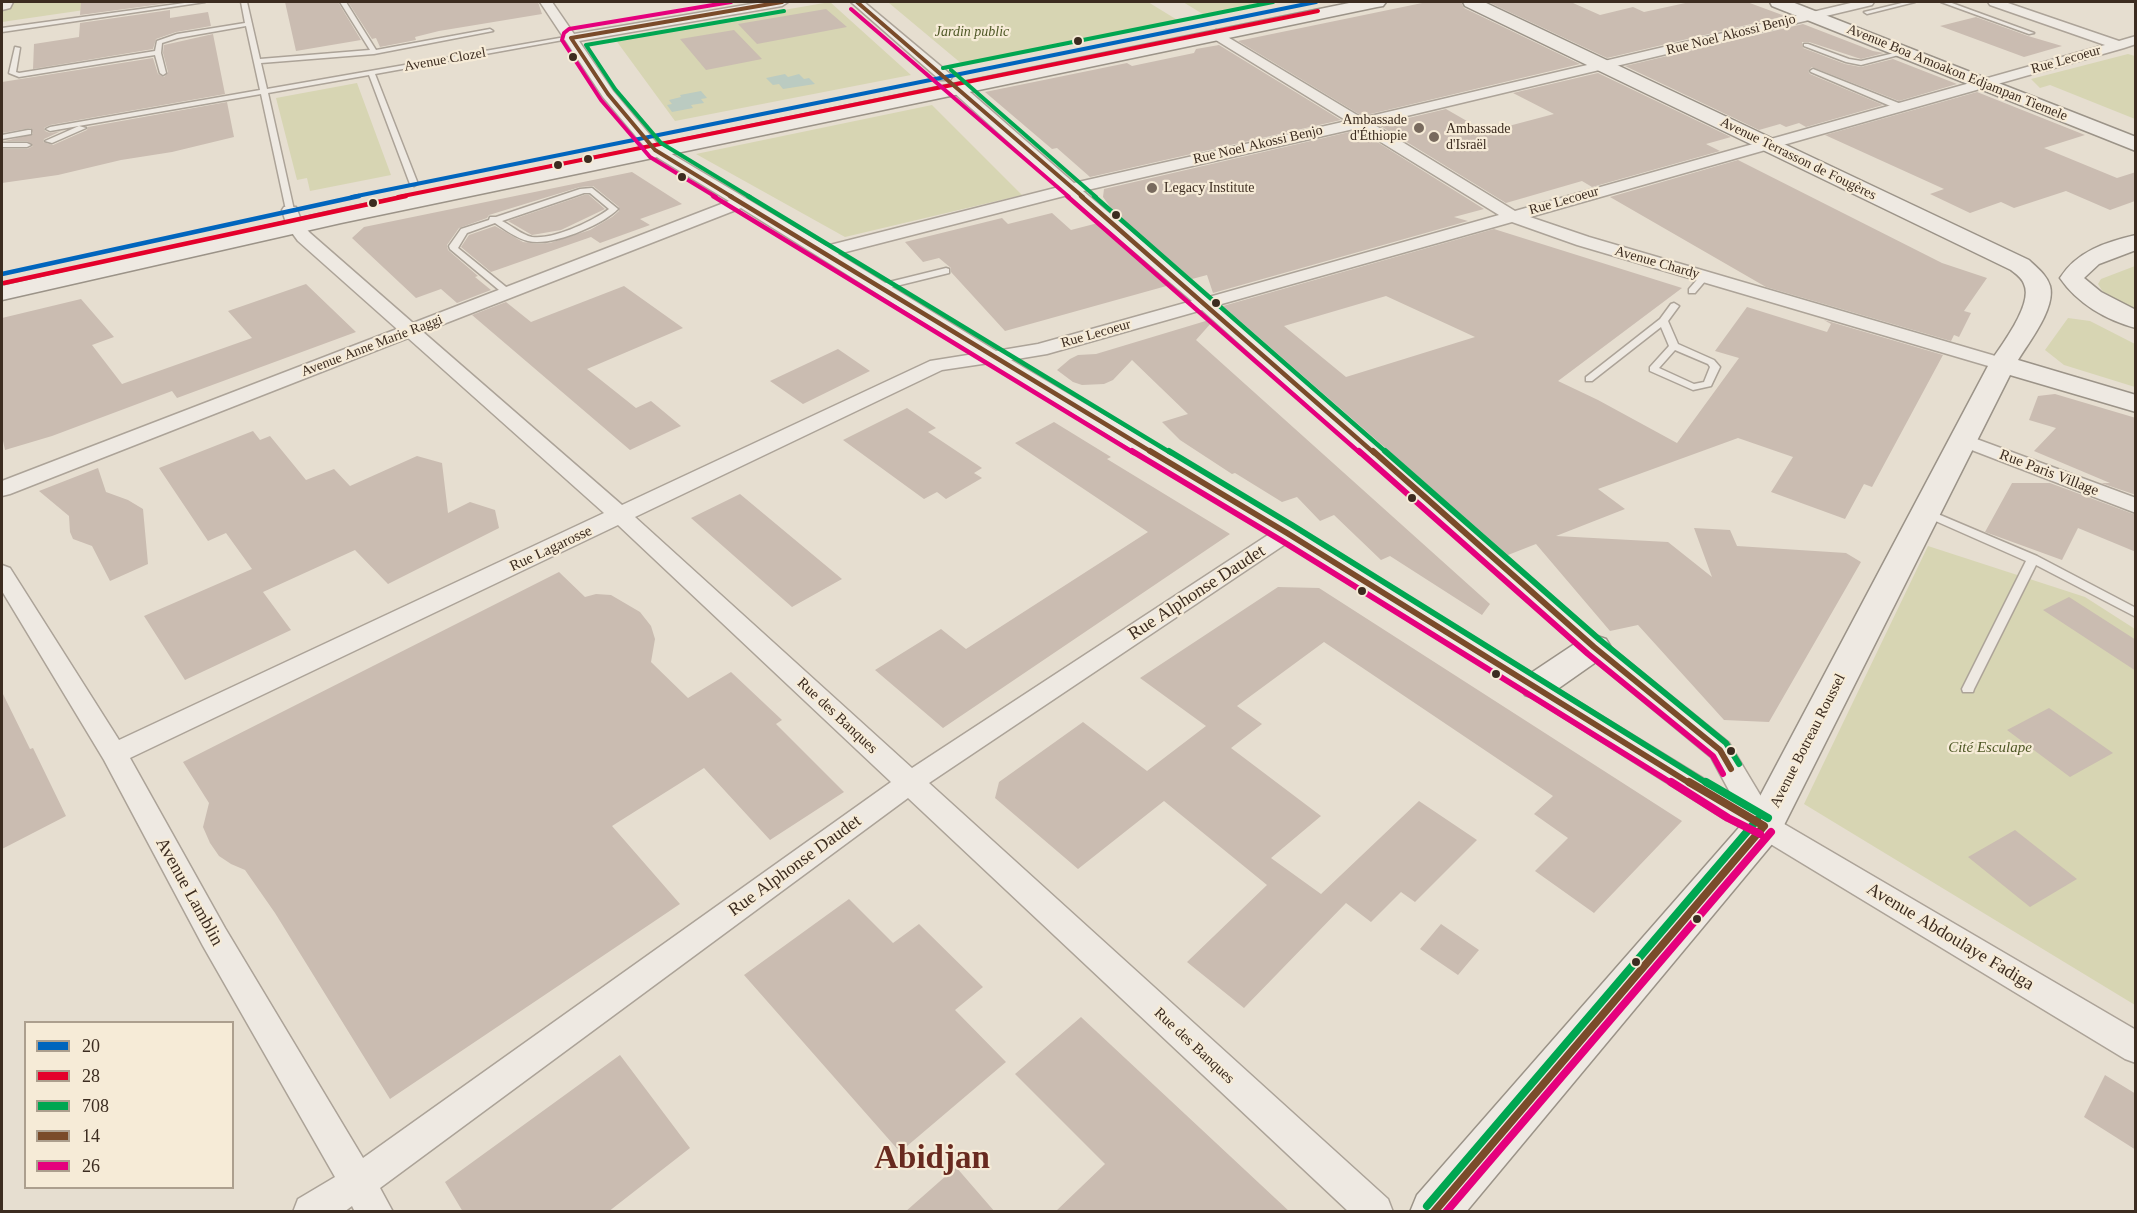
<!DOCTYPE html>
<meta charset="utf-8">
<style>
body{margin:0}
#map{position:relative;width:2137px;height:1213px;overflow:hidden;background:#e6ded0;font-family:"Times New Roman",serif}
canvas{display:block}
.frame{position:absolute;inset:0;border:3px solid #3c2c20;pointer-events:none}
.legend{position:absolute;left:24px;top:1021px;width:210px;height:168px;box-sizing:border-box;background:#f6ebd7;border:2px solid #ac9f8e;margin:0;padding:8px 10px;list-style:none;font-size:18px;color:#3c2c20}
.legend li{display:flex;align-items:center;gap:12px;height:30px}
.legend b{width:30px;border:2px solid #ac9f8e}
</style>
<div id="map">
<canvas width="2137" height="1213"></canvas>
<div class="frame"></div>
<ul class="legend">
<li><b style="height:8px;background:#0065bd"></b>20</li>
<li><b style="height:8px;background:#e4002b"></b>28</li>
<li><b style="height:8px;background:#00a651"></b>708</li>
<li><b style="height:8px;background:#7a4b2a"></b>14</li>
<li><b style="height:8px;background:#e5007d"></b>26</li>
</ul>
</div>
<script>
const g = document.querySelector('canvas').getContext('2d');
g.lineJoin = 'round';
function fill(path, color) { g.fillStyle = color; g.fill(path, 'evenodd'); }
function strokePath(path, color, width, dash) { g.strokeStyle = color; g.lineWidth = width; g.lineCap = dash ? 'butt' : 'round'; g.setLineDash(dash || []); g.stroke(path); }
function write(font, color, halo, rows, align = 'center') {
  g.font = font + ' "Times New Roman",serif'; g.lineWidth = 4.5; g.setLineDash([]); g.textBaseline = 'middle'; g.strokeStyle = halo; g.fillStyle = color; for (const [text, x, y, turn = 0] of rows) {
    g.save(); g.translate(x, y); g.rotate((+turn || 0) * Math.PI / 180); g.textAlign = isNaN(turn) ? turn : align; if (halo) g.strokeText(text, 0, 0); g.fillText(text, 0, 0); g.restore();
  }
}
fill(new Path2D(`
 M2,2H139L2,22Z
 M830,2L911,75L675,121L615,39Z
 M898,2H1148L1179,21L962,64L889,3Z
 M1183,2H1277L1206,16Z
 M2128,54L2135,56V119L2050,85L2040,88L2031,79Z
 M357,83L391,175L310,191L307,178L297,180L276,98Z
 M932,105L1022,195L845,237L696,154Z
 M2135,266V311L2103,292L2098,284L2101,279Z
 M2068,318L2090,321L2135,344V387L2064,365L2045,350Z
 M1928,546L2085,597L2135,629V1005L1804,804Z`), '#d7d5b3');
fill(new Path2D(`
 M785,74L788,77L799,74L804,79L809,78L815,84L783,89L779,84L773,85L766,78Z
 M701,91L707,98L701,99L704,103L691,105L693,108L672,112L667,105L672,104L669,100L681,97L680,95Z`), '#bbcbc1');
fill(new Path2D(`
 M81,2H169V3L80,15Z
 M285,2H338L361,40L296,51Z
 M348,2H538L542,14L439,31L415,37L416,40L380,47L376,38L372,39Z
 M1427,2H1461L1464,8L1580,64L1362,116L1238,41Z
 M1488,2L1573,3L1600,15L1633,7L1644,12L1690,2H1747L1785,16L1607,58Z
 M826,9L847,27L757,44L738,24Z
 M170,10V18L208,12L211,26L176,32L156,39L153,49L33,69L34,44L79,37L80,23Z
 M1976,17L2028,36L2062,46L2024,57L1940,26Z
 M1803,24L1873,51L1884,53L1861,59L1809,42H1802L1803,48L1845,64L1861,67L1893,59L1957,84L1899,101L1812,67L1808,71L1810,74L1883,105L1806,127L1799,123L1786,127L1780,124L1759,130L1625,66Z
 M734,30L762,59L706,70L680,39Z
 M213,34L225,94L50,125L44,128L45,131L50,133L61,131L44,139L43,142L53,145L87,130L88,127L227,102L234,137L172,152L121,160L58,175L2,183V149H27L33,146L27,141H5L33,134L31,128L2,133V82L153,58L158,74L164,77L168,72L163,53L164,45Z
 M1219,45L1341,120L1090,177L1057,148L1052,149L985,92L1127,63L1132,66L1194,53L1196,49Z
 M1598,73L1731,137L1706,144L1720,151L1592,187L1582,181L1506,203L1379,125L1446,109L1486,132L1554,114L1513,93Z
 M1977,92L2085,135L2044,148L2117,178L2136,172L2135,201L2110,210L2066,191L2014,208L2001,202L1970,213L1930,194L1944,189L1825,135Z
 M1358,130L1484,209L1454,217L1468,221L1213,293L1207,275L1192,279L1116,215L1103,197L1104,189Z
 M1738,160L1942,263L1987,278L1964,311L1971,313L1959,337L1954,335L1951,341L1766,287L1610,197Z
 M632,172L682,204L640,219L650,225L600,243L591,237L491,272L461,247L469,235L495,226L523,242L538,244L550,243L590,230L612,217L619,211V207L593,186L580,187L489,215L487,218L459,228L447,245L448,250L478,276L475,277L491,290L457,303L441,289L416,298L352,238L364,227Z
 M584,195H589L605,209L561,230L532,235L508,221Z
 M1052,213L1071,230L1098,223L1170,285L1005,331L951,272V268L939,258L923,262L905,242L1002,218L1008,224Z
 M1494,229L1682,288L1558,381L1598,400L1677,443L1739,358L1715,351L1747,307L1827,332L1831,324L1824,320L1943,355L1872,487L1864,484L1845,519L1771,492L1793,457L1738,438L1598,489L1625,509L1556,536L1668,542L1712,577L1694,528L1730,530L1737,546L1846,553L1861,562L1769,722L1724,720L1638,625L1610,631L1536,544L1508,555L1223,306ZM1386,296L1475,337L1346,377L1284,326Z
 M306,284L356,332L177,398L172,391L52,436L5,450L2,436V318L81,299L114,337L92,345L122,384L252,338L228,311Z
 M624,286L683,328L587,369L636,408L651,401L681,426L630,450L472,315L506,302L531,322Z
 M1209,320L1212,322L1196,340L1490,604L1482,615L1390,556L1381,560L1334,515L1320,521L1297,497L1282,502L1235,473L1232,474L1180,440L1162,422L1188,414L1132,360L1113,380L1104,384L1082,385L1073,382L1057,370L1070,359L1078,355L1096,354Z
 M838,349L870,371L803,404L770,381Z
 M2055,394L2136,418V495L2101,483H2110L2034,451L2056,428L2029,420L2038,396Z
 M907,408L936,428L928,432L982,468L974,473L982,478L946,499L937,492L924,499L843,440Z
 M1054,422L1111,457L1107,459L1230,534L943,728L875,670L941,629L966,649L1148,532L1015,443Z
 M253,431L260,440L270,436L306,480L334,469L350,486L417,456L442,463L448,513L470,502L495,510L499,528L388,584L355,550L263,592L291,630L185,680L144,616L252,569L226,533L208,541L159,468Z
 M98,468L106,492L128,500L143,509L148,564L110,581L92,546L73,539L70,532L69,516L39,491Z
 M2012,483H2050L2136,515V552L2078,528L2062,560L1985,532Z
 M740,494L842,579L792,607L691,518Z
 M559,572L585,597L596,594L611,595L640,612L651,626L655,639L651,662L688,698L731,672L782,720L776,724L844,792L770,840L704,768L612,826L680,904L390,1099L275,913L245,870L231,864L219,856L210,843L203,827L209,803L183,762Z
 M1278,587L1319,588L1682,821L1594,913L1535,871L1568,838L1534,814L1553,796L1324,642L1237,706L1262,724L1231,748L1321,816L1271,858L1321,894L1419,801L1477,840L1415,902L1401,892L1371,922L1346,903L1244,1008L1187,962L1267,885L1164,801L1078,869L995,798L999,782L1083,722L1147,771L1206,726L1140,678Z
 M2069,597L2136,640V671L2043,610Z
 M2,692L30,749L33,748L66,816L2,849Z
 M2049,708L2113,753L2070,777L2007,730Z
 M2015,830L2077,879L2030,907L1968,857Z
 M849,899L893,943L919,924L983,987L955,1010L1006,1062L900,1152L744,975Z
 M1441,924L1479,950L1458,975L1420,949Z
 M1081,1017L1290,1212H1055L1105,1164L1015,1074Z
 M620,1055L690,1148L608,1212H463L445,1182Z
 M2105,1075L2136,1094V1150L2084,1117Z
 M956,1167L995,1212H905Z`), '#cabcb1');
const lane = new Path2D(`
 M192,2H205L2,32V28Z
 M241,2H247L260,59L370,50L340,2H346L376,50L490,29L493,31L374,54L261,63L267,89L571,36L574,38L375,74L418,184L414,186L410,184L369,75L268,93L294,210L290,212L286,210L261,94L50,131L46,129L50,127L260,90L246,26L178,38L162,43L161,53L166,73L163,75L160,73L155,55L19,77L9,73L15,47L20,48L16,72L19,73L155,51L157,41L177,34L245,23Z
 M1906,2H1915L1867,14L1864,12Z
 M1941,2H1949L2034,33L2029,34Z
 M1804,44H1808L1849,59L1861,61L1907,50L1910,52L1861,65L1846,62L1804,46Z
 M1813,69L1901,104L1902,106L1895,108L1811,72L1810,71Z
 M79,126L86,128L52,143L45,141Z
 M28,130H31V134L2,139V135Z
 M2,143H27L31,145L27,147H2Z
 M592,188L618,209C602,225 551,247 528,241C516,238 505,230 495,223L467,233L458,248L511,291V295H505L450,249L449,246L461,229L489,220L490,217H496L580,189ZM584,193H590L609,209C593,221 553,240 532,237C522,235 512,226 502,221Z
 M946,268L949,269V273L880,290L876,287L877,285Z
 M1704,274L1708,277L1707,279L1695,293H1689V289L1701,275Z
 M1674,303L1679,306L1668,321L1678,344L1714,360L1720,367L1711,386L1693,390L1650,371V367L1669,346L1661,327L1592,381H1586V377L1660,319L1671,304ZM1675,350L1708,364L1710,367L1704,382L1694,384L1659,368Z
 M1926,509L2037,556L2136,608V617L2036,565L1974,689L1973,692H1963L1962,689L2026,561L1922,515L1920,513Z`);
const street = new Path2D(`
 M2,2H13L10,8L2,10Z
 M540,2H552L574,34L763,2H788L782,6L579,41L613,91L660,147L826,246L1059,187L952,91L950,88L957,84L962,85L1074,183L1347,121L1211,37L1209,34L1216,30L1362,118L1855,2H1874L1872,5L1373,124L1515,211L2105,45L1990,5L1988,2H2005L2119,41L2136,36V44L2124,48L1530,217L1589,237L2009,360L2012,364L2009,368H1995L1577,245L1512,222L1218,305L1603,641L1729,743L1774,818L2136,1030V1063L2125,1059L1754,834L1723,818L1287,543L929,783L1388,1199L1393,1212H1349L908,798L380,1188L393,1212H355L352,1206L344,1212H293L298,1199L335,1177L203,946L104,760L2,591V565L10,568L119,740L604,513L408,338L10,494L2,496V481L397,329L298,241L287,226L282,210L284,207H296L303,225L310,233L413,323L729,201L650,153L603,97ZM1358,128L1499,215L1209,297L1083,191ZM1068,195L1192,301L1038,344L996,351L838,254ZM741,208L974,354L930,361L622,505L423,332ZM1202,310L1585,653L1711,757L1732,796L1295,528L1011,360L1047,354ZM989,363L1271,533L912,768L635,517L942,370ZM618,525L891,782L363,1158L225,928L130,758Z
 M851,2H864L950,74L952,77L950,80H940Z
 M1963,434L2136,498V513L1956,444L1953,440L1956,436Z`);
const secondary = new Path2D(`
 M1354,2H1386L1383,6L1377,7L341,223L2,300V286L341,209Z
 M1463,2H1484L2029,260C2036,267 2047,275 2050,286C2056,308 2029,342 2018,360L2136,395V412L2010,375L1778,837L1466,1212H1410L1417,1195L1750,815L1989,364C2000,347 2034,304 2024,284C2022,278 2016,274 2011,270L1465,6Z
 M1770,2H1792L2136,137V151L1772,6Z
 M2136,235V250L2099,264L2084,278L2101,292L2136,310V328C2106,320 2077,303 2060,278C2077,251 2106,242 2136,235Z
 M1594,635L1606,639L1611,647L1606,655L1549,695L1537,699L1525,695L1519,686L1525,677L1582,639Z`);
strokePath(lane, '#aca398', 3);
strokePath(street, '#aca398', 3);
strokePath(secondary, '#9b9388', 3);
fill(lane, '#eee9e2');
fill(street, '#eee9e2');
fill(secondary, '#eee9e2');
strokePath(new Path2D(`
 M352,197L1316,2`), '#0065bd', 4);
strokePath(new Path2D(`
 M2,274L359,196`), '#0065bd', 4.5);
strokePath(new Path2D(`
 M398,197L1318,11`), '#e4002b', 4);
strokePath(new Path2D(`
 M4,283L406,196`), '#e4002b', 4.5);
strokePath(new Path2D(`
 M943,68L1273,2
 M951,70L1096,197
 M750,197L661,143L615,89L586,45L784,11`), '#00a651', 4);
strokePath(new Path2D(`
 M748,196L1171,453
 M1094,196L1387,453`), '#00a651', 4.5);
strokePath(new Path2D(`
 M1169,451L1292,525L1708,784
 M1385,451L1600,640L1726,743L1739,764`), '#00a651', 6);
strokePath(new Path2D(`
 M1706,782L1768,818
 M1427,1206L1757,820`), '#00a651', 8);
strokePath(new Path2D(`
 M857,2L1083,197
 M732,197L655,150L608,94L571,38L782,2`), '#7a4b2a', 4);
strokePath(new Path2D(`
 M730,196L1153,453
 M1081,196L1374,453`), '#7a4b2a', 4.5);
strokePath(new Path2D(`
 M1150,451L1287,533L1691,784
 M1373,451L1594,647L1720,750L1731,769`), '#7a4b2a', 6);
strokePath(new Path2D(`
 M1689,782L1764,826
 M1434,1212L1764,826`), '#7a4b2a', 8);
strokePath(new Path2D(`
 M851,9L1069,197
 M716,197L650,157L601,100L562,40L564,33L569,29L731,2`), '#e5007d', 4);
strokePath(new Path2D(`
 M713,196L1134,453
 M1067,196L1360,453`), '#e5007d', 4.5);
strokePath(new Path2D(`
 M1132,451L1282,541L1673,784
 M1359,451L1588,654L1713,756L1723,774`), '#e5007d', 6);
strokePath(new Path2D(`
 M1671,782L1728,818L1760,834
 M1446,1212L1771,832`), '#e5007d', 8);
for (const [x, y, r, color] of [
 [1078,41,5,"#3c2c20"],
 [573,57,5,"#3c2c20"],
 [1419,128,6,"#786a5e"],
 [1434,137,6,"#786a5e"],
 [588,159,5,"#3c2c20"],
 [558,165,5,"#3c2c20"],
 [682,177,5,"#3c2c20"],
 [1152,188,6,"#786a5e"],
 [373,203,5,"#3c2c20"],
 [1116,215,5,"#3c2c20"],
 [1216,303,5,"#3c2c20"],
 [1412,498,5,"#3c2c20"],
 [1362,591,5,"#3c2c20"],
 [1496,674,5,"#3c2c20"],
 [1731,751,5,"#3c2c20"],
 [1697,919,5,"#3c2c20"],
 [1636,962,5,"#3c2c20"]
]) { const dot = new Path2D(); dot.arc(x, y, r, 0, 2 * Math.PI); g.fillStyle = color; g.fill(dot); strokePath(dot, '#f6ebd7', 2); }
write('italic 14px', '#4f5826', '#f6ebd7', [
 ["Jardin public",972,32]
]);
write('14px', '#3c2c20', '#f6ebd7', [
 ["Rue Noel Akossi Benjo",1731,35,-14],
 ["Avenue Clozel",445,60,-10],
 ["Rue Lecoeur",2066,60,-16],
 ["Avenue Boa Amoakon Edjampan Tiemele",1957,73,22],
 ["Rue Noel Akossi Benjo",1258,145,-13],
 ["Avenue Terrasson de Fougères",1798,159,26],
 ["Rue Lecoeur",1564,201,-16],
 ["Avenue Chardy",1657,263,16],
 ["Rue Lecoeur",1096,334,-16],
 ["Avenue Anne Marie Raggi",372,346,-21]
]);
write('14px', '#3c2c20', '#f6ebd7', [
 ["Ambassade",1407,120,"right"],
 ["d'Éthiopie",1407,136,"right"],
 ["Ambassade",1446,129],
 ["d'Israël",1446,145],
 ["Legacy Institute",1164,188]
], 'left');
write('15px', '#3c2c20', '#f6ebd7', [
 ["Rue Paris Village",2049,473,21],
 ["Rue Lagarosse",551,549,-25],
 ["Rue des Banques",837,716,43],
 ["Avenue Botreau Roussel",1808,741,-63],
 ["Rue des Banques",1194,1046,43]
]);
write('italic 15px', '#4f5826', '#f6ebd7', [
 ["Cité Esculape",1990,748]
]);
write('18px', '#3c2c20', '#f6ebd7', [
 ["Rue Alphonse Daudet",1197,593,-33],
 ["Rue Alphonse Daudet",795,866,-36],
 ["Avenue Lamblin",189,892,61],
 ["Avenue Abdoulaye Fadiga",1950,937,31]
]);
write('bold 33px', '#692a1f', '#f6ebd7', [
 ["Abidjan",932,1159]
]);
</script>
